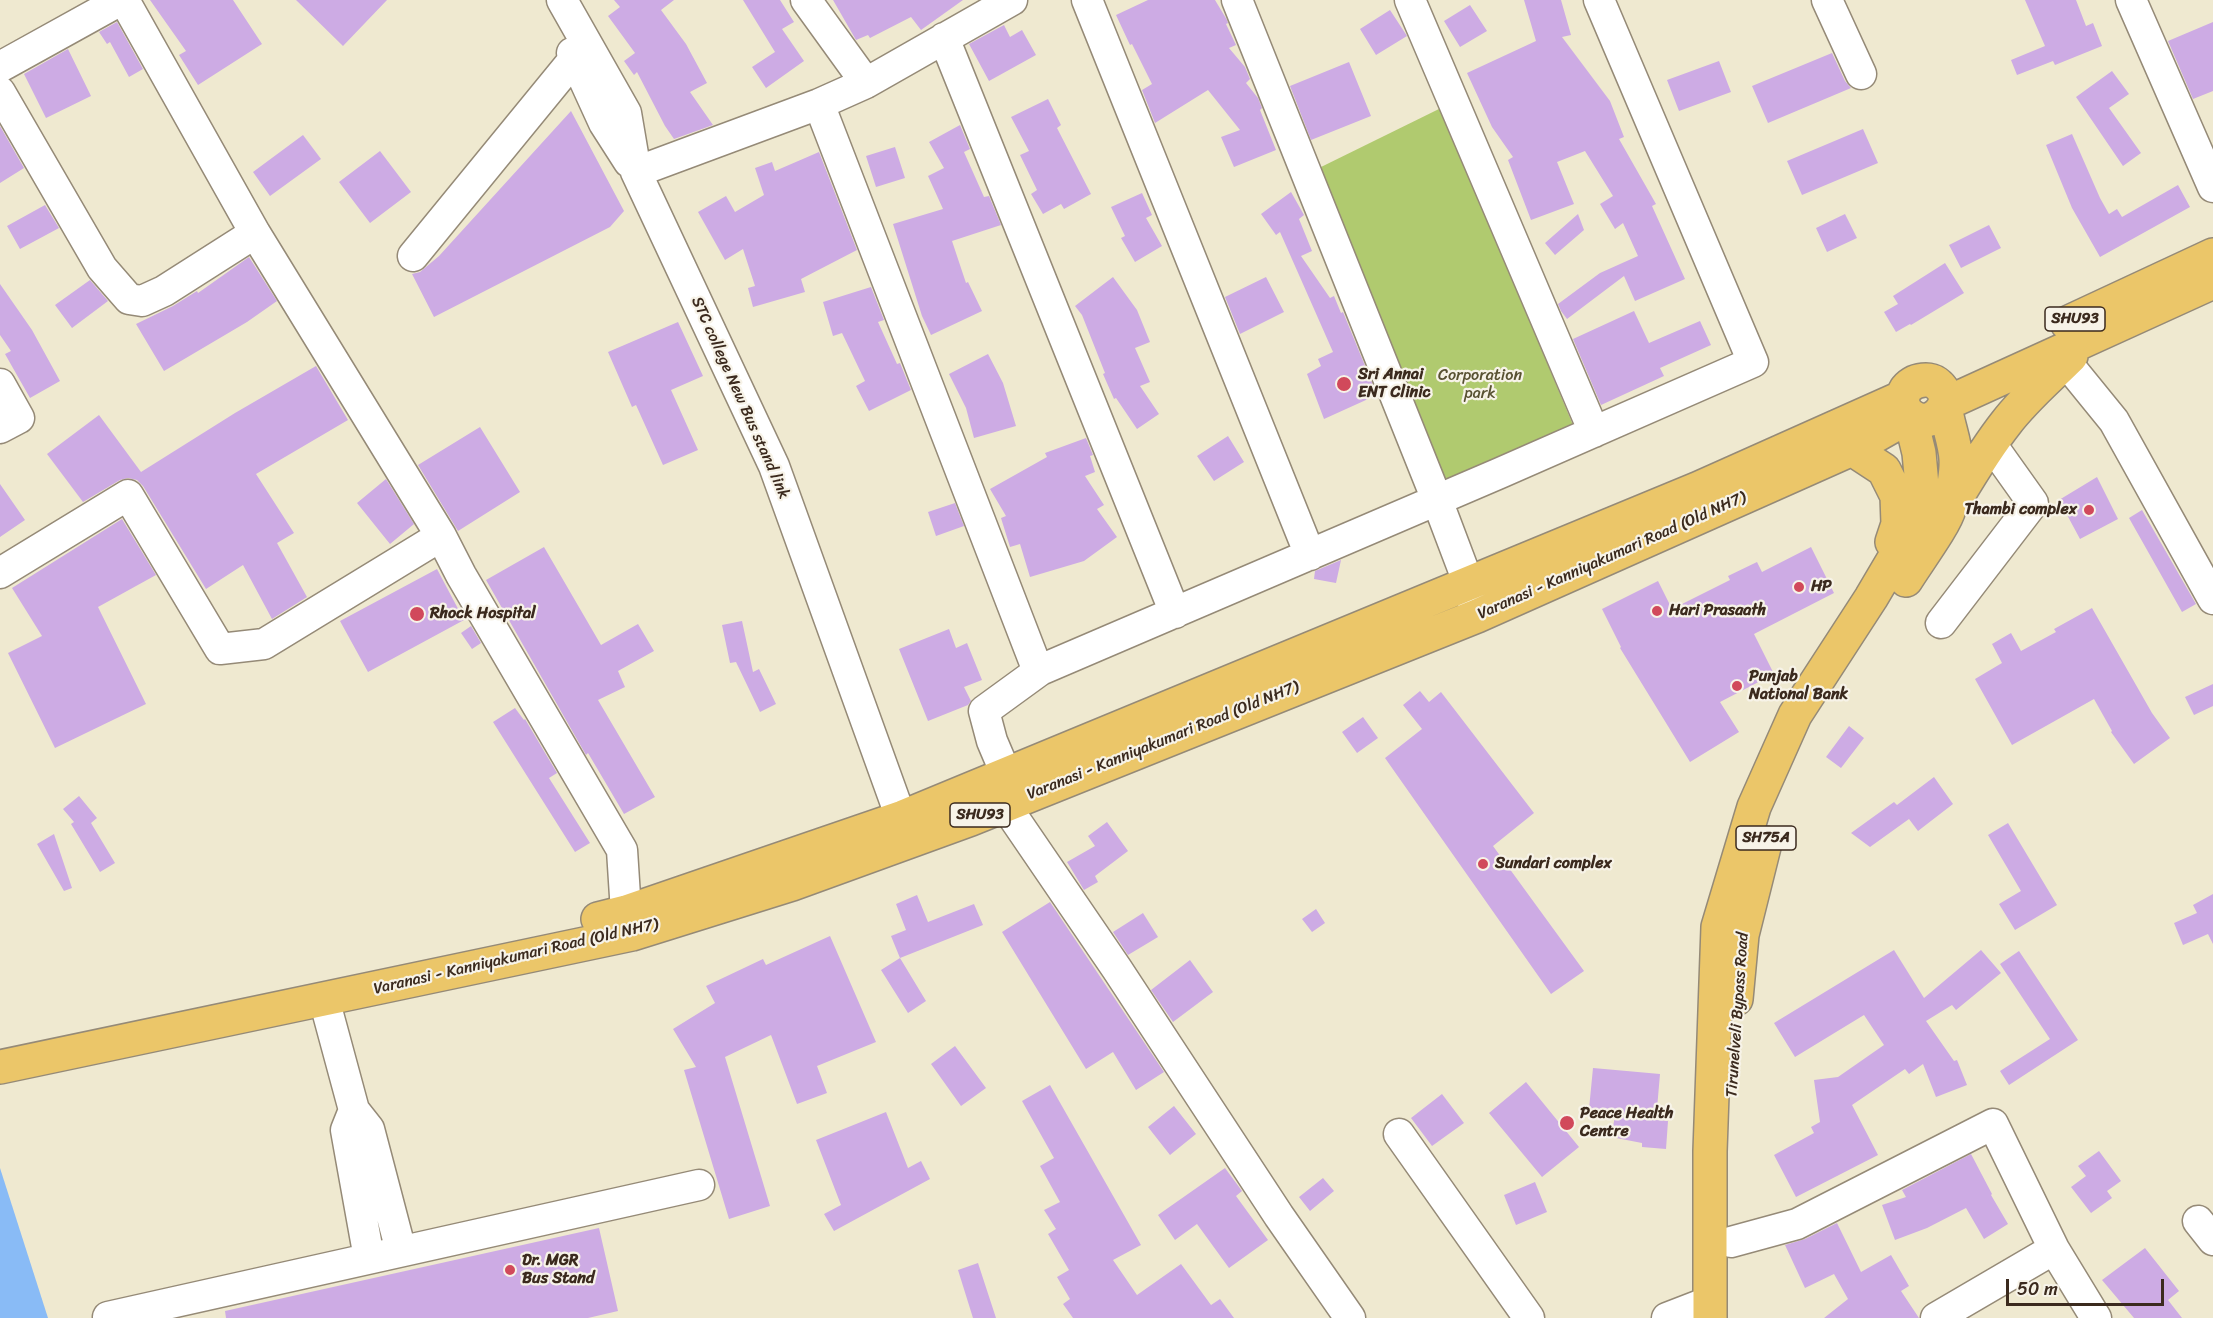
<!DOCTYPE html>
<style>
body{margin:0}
#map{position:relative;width:2213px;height:1318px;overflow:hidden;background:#efe9d0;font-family:Sriracha,sans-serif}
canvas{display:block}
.scale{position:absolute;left:2006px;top:1279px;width:158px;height:27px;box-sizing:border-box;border:3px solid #3b2a1e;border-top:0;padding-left:8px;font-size:18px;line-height:21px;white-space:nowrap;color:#3b2a1e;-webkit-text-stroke:4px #f7f3e8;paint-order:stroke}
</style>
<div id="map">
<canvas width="2213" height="1318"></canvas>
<div class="scale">50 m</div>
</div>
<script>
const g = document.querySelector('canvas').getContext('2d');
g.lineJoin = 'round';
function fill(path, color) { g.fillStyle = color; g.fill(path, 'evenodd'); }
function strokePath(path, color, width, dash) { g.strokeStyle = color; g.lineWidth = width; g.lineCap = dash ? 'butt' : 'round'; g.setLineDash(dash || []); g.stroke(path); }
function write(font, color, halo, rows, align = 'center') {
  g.font = font + ' Sriracha,sans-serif'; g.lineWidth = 4.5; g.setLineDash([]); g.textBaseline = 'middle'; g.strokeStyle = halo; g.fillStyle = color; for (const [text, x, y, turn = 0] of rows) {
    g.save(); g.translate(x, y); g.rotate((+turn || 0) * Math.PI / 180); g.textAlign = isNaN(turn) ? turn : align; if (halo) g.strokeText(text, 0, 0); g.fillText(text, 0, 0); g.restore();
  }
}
fill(new Path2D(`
 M1441,108L1573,425L1442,484L1319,168Z`), '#b0ca6f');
fill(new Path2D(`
 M0,1168L48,1318H0Z`), '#89bbf6');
fill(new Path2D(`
 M150,0H233L262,44L198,85L179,55L186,51Z
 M296,0H387L343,46Z
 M614,0H674L661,10L686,44L707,83L690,92L713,125L674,139L665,126L637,72L634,75L624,61L635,53L608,16L620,7Z
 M743,0H780L794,22L782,29L804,61L766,88L752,67L775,52Z
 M833,0H963L921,30L911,17L870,38L868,35L856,40Z
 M1148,0H1215L1227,20L1228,23L1226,24L1236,45L1229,48L1245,67L1250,79L1246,83L1258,98L1262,108L1260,110L1276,150L1234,167L1221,137L1240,130L1208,90L1155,123L1142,90L1152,84L1132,44L1130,45L1116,15Z
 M1524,0H1561L1571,35L1562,37L1610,101L1624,137L1619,139L1656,204L1652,206L1685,279L1635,301L1624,276L1567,319L1561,311L1558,304L1600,273L1638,256L1623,223L1615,229L1600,204L1613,196L1585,151L1557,162L1574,204L1531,220L1508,160L1513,157L1492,127L1467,73L1536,41Z
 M2025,0H2076L2086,26L2093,23L2102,46L2055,65L2053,61L2017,75L2011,60L2045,46Z
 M1470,5L1487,31L1460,47L1444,21Z
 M1390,10L1407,36L1376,55L1360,29Z
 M117,22L143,69L129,77L110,42L107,44L99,32Z
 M2213,22V91L2193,99L2168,41Z
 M1004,25L1010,37L1022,30L1036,55L989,81L969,44Z
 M68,49L91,96L46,118L24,74Z
 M1832,53L1845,81L1851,88L1768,123L1752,86Z
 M1719,61L1731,92L1679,111L1667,80Z
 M1349,62L1371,116L1311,140L1290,86Z
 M2112,71L2129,94L2109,108L2141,153L2123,166L2076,97Z
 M1048,99L1061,125L1057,128L1091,194L1064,209L1061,204L1043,214L1031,194L1037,190L1020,155L1029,151L1011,117Z
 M571,111L624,211L610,227L434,317L412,274L420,272L439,256Z
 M960,125L970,149L964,152L984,197L989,196L1001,225L952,241L966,283L968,282L982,311L931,335L922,316L893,224L943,209L928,176L944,168L929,142Z
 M0,126L24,168L0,183Z
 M1863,129L1878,163L1802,195L1787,161Z
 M2072,134L2100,198L2109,214L2117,209L2122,217L2178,185L2190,207L2100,257L2072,208L2046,145Z
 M303,135L321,159L270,196L253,172Z
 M895,147L905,178L876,187L866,156Z
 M380,151L411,192L370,223L339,182Z
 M819,152L857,250L801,279L805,292L753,307L748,288L755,286L743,249L725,260L698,212L726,196L735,212L764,195L755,168L772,162L775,171Z
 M1291,192L1304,215L1299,219L1312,251L1301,256L1330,298L1334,296L1341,313L1343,312L1377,395L1324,419L1307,374L1321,366L1318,359L1333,352L1280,232L1276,235L1261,214Z
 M1142,193L1152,215L1146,218L1162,246L1135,262L1121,238L1125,236L1111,207Z
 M45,205L59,228L20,249L7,226Z
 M1578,214L1584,230L1555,255L1545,243Z
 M1845,214L1857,238L1827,252L1816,228Z
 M1989,225L2001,248L1961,268L1949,245Z
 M249,257L277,301L247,322L164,371L136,324L173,306L197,291L198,293Z
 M1945,263L1964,293L1911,325L1910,324L1896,332L1884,312L1898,304L1893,296Z
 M1113,277L1137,310L1150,342L1135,348L1150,382L1140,386L1159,414L1137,429L1116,398L1114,399L1103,374L1105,373L1082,315L1075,306Z
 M1266,277L1284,312L1240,334L1225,297Z
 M90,280L108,301L72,328L55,305Z
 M0,284L32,330L60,381L30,398L5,354L11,351L0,335Z
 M871,287L884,320L878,322L897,364L900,363L911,390L869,411L856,386L865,381L842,333L833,336L823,302Z
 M1634,311L1649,343L1700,321L1711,345L1660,368L1664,376L1601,405L1573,339Z
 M678,322L703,376L671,390L698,450L663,465L636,405L632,407L608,352Z
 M988,354L1003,383L1016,426L974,438L966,408L949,374Z
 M316,366L348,420L256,474L294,533L277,543L307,597L272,619L243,565L206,589L143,486L137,480L128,478L120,480L83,502L47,454L99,415L141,472L235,413Z
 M480,427L520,492L458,531L418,465Z
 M1228,436L1244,462L1214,481L1197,456Z
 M1086,438L1093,455L1090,456L1095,472L1085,476L1104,505L1097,509L1117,537L1084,561L1030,577L1020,544L1010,547L1001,518L1006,516L990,489L1047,457L1045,453Z
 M2097,477L2118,519L2080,539L2059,500Z
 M386,479L414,524L390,544L357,503Z
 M0,484L25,520L0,537Z
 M955,503L964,526L936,536L928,512Z
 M2142,510L2196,604L2182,612L2129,518Z
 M122,519L156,575L98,607L146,704L55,748L8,653L42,636L12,588Z
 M544,547L601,645L638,624L654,651L618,671L625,687L598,700L655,797L624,814L588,753L586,755L486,580Z
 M1811,547L1834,593L1754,634L1774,674L1720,702L1739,732L1690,762L1620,648L1621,647L1602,609L1658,581L1672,609L1730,580L1728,576L1757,562L1762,572Z
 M1341,560L1336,583L1314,579L1315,571Z
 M437,569L464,620L368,672L340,621Z
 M2092,608L2152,713L2170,738L2134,764L2111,732L2112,731L2094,699L2012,745L1975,679L2002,663L1992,644L2011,633L2021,651L2056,632L2054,629Z
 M742,621L753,672L759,669L776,704L760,712L736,662L730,663L722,625Z
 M471,626L481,643L472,649L461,633Z
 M949,629L956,648L967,643L982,680L964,687L971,701L968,705L928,721L899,649Z
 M2213,684V706L2194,715L2185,697Z
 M1420,691L1429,702L1441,692L1534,813L1493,846L1584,971L1551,994L1385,758L1422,729L1403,705Z
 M515,708L524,720L525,719L557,773L549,778L590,843L575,852L493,722Z
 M1363,717L1378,738L1357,753L1342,732Z
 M1849,726L1864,738L1841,768L1826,757Z
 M1934,777L1953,804L1918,831L1909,819L1870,847L1851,833L1894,802L1897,805Z
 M79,796L97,818L91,823L115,863L100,872L71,824L74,822L63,809Z
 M1107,822L1128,851L1095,876L1098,882L1084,890L1067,862L1095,846L1088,836Z
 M2008,823L2057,905L2015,930L1999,904L2021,891L1988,835Z
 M54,834L72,888L64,891L37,844Z
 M2213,894V944L2208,934L2183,945L2174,923L2197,913L2193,905Z
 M917,895L928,922L974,904L983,925L900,958L891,936L906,930L896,904Z
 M1050,902L1164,1072L1136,1090L1113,1052L1086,1069L1002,932Z
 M1316,909L1325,923L1312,932L1302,919Z
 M1143,913L1158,937L1128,955L1113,932Z
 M830,936L876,1042L817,1066L827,1093L797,1104L771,1035L725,1057L770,1206L729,1219L684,1070L696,1067L673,1029L715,1003L706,986L763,959L766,965Z
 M1894,950L1924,998L1981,950L2001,973L1956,1010L1952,1005L1926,1021L1954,1061L1957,1060L1967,1085L1936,1097L1923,1064L1909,1074L1905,1069L1852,1105L1878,1155L1796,1197L1774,1155L1814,1133L1811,1127L1820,1122L1814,1080L1838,1077L1884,1045L1864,1015L1795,1057L1774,1023Z
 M2019,951L2078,1040L2009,1085L2000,1071L2050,1039L2000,964Z
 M900,958L926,1001L908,1013L881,970Z
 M1190,960L1213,992L1173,1022L1151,990Z
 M955,1046L986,1088L961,1106L931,1064Z
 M1593,1068L1660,1074L1656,1120L1668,1121L1666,1149L1642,1147V1143L1611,1137L1616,1111L1589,1109Z
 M1526,1082L1579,1147L1542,1177L1489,1113Z
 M1050,1085L1141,1245L1113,1260L1137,1295L1181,1264L1211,1305L1220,1299L1234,1318H1073L1063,1304L1070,1299L1057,1277L1069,1270L1048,1234L1056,1229L1044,1210L1060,1202L1040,1166L1054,1158L1022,1101Z
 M1442,1094L1464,1123L1432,1146L1411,1118Z
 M1174,1106L1196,1134L1170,1155L1148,1127Z
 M886,1112L908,1168L921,1161L930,1179L834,1231L824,1214L841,1205L816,1140Z
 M2099,1151L2121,1181L2107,1191L2112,1198L2091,1213L2071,1187L2086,1176L2078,1166Z
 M1971,1154L1992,1194L1991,1195L2008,1224L1984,1239L1966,1208L1927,1228L1895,1240L1882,1205L1906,1197L1902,1190Z
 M1225,1168L1242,1191L1236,1196L1268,1240L1229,1268L1197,1224L1175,1240L1158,1215Z
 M1323,1178L1334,1191L1310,1211L1299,1197Z
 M1535,1182L1547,1212L1516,1225L1504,1195Z
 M1837,1223L1861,1272L1891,1255L1909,1286L1901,1291L1919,1318H1824L1848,1299L1834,1274L1805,1288L1785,1245L1805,1239Z
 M599,1228L618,1311L588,1318H226L225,1311Z
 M2145,1248L2179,1291L2168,1300L2182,1318H2134L2102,1280Z
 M978,1263L996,1318H973L958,1270Z`), '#cdabe4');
const minor = new Path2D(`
 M124,0L255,233L441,536L461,575L622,850L626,912L632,934
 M562,0L626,113L636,172L774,466L909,840
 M806,0L866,83
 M1087,0L1310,555
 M1237,0L1437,500L1468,582L1474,607
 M1410,0L1594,432
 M1827,0L1861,74
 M2131,0L2213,187
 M944,38L1175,613
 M572,53L604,123L629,162
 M0,67L121,0
 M0,92L102,268L129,299L142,301L164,291L255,233
 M819,104L1038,671L1500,473L1753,362L1599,0
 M636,172L819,104L866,83L1012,0
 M413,256L575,58
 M2066,362L2114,421L2213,599
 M0,384L19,418L0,428
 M0,573L128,495L220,649L264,644L441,536
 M1941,623L2033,503L1991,444
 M1006,774L992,741L984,711L1039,671
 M1005,805L1117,969L1279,1216L1350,1318
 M324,999L354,1110L369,1129L401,1251
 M354,1110L346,1130L369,1258
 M1399,1134L1529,1318
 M2198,1221L2213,1240
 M1731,1242L1797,1224L1993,1124L2054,1249L2096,1318
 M108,1317L699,1185
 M1667,1318L1711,1301
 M1936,1318L2054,1249`);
const major = new Path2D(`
 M2067,323L2213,255
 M1852,449L1884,470L1897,496L1898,524L1892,542
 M1957,497C1972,472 1987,447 2006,423C2025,398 2049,378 2071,356
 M1906,580C1915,565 1946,523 1949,509C1952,495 1957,474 1956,459C1955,441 1947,423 1945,405C1945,400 1946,396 1944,392C1940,385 1934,380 1926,380C1918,380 1911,383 1906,389C1891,413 1930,437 1945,404L2213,282
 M598,919L626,912L903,817L1697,489L1903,397
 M1736,999L1742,935L1765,843
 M0,1067L632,934L792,884L971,819L1477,616L1852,449L1910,416L1919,453L1923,496L1907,537L1871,598L1795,715L1754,807L1718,927L1710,1151V1318`);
strokePath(minor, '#958a77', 33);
strokePath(major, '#958a77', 36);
strokePath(minor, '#fff', 30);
strokePath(major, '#ebc669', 33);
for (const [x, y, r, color] of [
 [1344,384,8,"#d1495b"],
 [2089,510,6,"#d1495b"],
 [1799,587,6,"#d1495b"],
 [1657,611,6,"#d1495b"],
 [417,614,8,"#d1495b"],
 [1737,686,6,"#d1495b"],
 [1483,864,6,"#d1495b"],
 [1567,1123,8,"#d1495b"],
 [510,1270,6,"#d1495b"]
]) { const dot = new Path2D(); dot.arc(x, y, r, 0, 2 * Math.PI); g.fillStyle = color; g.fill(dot); strokePath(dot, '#f7f3e8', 2); }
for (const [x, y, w] of [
 [2075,319,60],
 [980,815,60],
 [1766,838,60]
]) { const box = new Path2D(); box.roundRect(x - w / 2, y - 12, w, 24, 4.5); g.fillStyle = '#f7f3e8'; g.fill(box); strokePath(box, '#3b2a1e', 1.5); }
write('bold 15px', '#3b2a1e', null, [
 ["SHU93",2075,319],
 ["SHU93",980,815],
 ["SH75A",1766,838]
]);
write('bold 16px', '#3b2a1e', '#f7f3e8', [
 ["Sri Annai",1358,375],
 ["ENT Clinic",1358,393],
 ["Thambi complex",2077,510,"right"],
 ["HP",1811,587],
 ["Hari Prasaath",1669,611],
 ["Rhock Hospital",430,614],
 ["Punjab",1749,677],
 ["National Bank",1749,695],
 ["Sundari complex",1495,864],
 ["Peace Health",1580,1114],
 ["Centre",1580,1132],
 ["Dr. MGR",522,1261],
 ["Bus Stand",522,1279]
], 'left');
write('16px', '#585232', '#f7f3e8', [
 ["Corporation",1480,376],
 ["park",1480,394]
]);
write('16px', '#3b2a1e', '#f7f3e8', [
 ["STC college New Bus stand link",740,398,66],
 ["Varanasi - Kanniyakumari Road (Old NH7)",1612,556,-24],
 ["Varanasi - Kanniyakumari Road (Old NH7)",1163,741,-22],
 ["Varanasi - Kanniyakumari Road (Old NH7)",516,957,-13],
 ["Tirunelveli Bypass Road",1738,1015,-86]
]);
</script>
